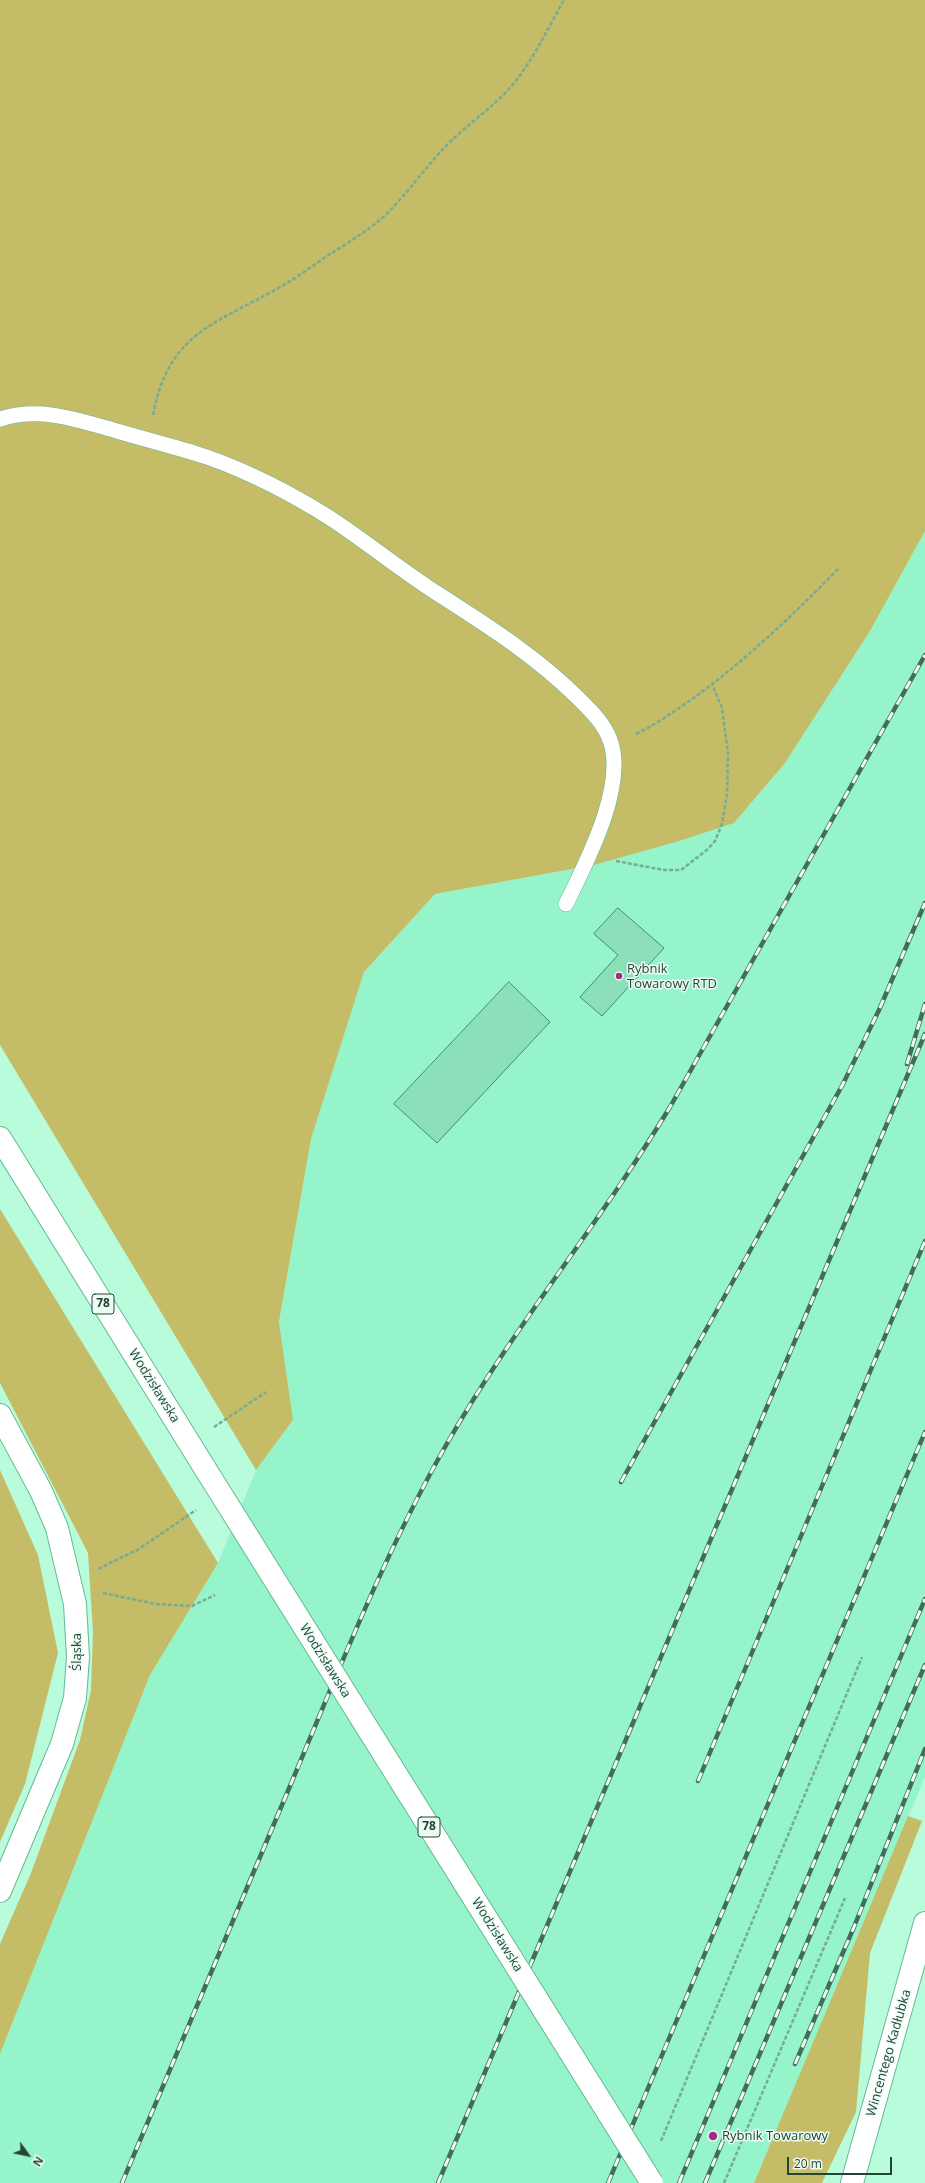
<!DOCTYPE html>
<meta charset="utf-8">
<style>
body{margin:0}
#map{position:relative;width:925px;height:2183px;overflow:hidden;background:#b9fcdb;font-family:"Open Sans",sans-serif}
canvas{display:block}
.north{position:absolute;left:8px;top:2135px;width:40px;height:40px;-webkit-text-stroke:3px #ecfcf4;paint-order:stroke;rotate:123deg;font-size:11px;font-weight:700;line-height:16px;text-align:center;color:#224536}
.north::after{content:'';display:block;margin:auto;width:14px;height:18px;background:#224536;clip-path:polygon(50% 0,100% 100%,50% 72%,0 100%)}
.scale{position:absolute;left:787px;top:2157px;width:105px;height:18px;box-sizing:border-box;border:2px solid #224536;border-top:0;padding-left:5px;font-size:12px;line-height:14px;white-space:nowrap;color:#224536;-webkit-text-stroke:3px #ecfcf4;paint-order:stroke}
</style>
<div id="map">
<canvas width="925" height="2183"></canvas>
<div class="north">N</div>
<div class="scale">20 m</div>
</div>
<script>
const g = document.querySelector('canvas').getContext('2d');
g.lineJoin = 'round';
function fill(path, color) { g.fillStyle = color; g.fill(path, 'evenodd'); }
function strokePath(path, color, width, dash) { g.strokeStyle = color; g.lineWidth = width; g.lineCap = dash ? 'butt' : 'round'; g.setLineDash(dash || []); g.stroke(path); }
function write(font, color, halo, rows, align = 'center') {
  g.font = font + ' "Open Sans",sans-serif'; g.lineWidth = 3; g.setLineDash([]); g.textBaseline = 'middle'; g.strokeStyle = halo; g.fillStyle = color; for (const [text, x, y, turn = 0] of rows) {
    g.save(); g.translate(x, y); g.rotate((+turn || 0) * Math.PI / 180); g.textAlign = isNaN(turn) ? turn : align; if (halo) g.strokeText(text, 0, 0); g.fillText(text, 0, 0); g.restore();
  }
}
fill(new Path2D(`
 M925,531V1777L754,2183H0V2054L150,1675L218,1563L256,1470L293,1420L279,1323L311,1139L364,972L435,894L594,865L734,823L785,763L870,631Z`), '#95f4c9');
fill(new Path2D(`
 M0,0H925V531L870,631L785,763L734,823L679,841L594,865L435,894L364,972L311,1139L279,1322L293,1420L256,1470L0,1045Z
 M0,1209L218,1563L150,1675L0,2054V1944L31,1873L80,1740L91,1690L93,1632L88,1553L0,1383Z
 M0,1470L38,1555L58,1653L25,1784L0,1842Z
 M908,1816L922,1821L870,1953L856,2112L822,2183H754Z`), '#c5bc67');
const building = new Path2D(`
 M618,908L664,948L602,1016L580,997L618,955L594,934Z
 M509,982L550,1022L437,1143L394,1104Z`);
fill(building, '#8ce0b9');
strokePath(building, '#3c926f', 1);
const lane = new Path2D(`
 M0,419C40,406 78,420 117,431C147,440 177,447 207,457C249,472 292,494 330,518C365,541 397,567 432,590C483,623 535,655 578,698C591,711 604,723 610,740C627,786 586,863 566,904`);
const street = new Path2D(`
 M852,2183L925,1923`);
const secondary = new Path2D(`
 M0,1415L41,1491L57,1528L75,1604L78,1657L75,1698L62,1744L0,1891`);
const primary = new Path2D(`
 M0,1138L206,1470`);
strokePath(lane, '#65ba94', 16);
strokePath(street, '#65ba94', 24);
strokePath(secondary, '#65ba94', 24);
strokePath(primary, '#65ba94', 24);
strokePath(new Path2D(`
 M153,415C168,335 212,325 275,290C292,281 308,269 324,258C343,246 363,234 381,219C405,197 423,170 445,147C464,127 487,112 506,92C531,66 546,31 564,0
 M636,734C657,724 676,710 695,697C747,659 794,614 839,568
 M616,861L664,870H681L708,849L715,841L722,824L727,794L728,753L722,708L712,684
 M214,1427L266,1392
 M98,1569L139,1549L196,1510
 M103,1593L156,1604L192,1606L215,1595
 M661,2141L862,1657
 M724,2183L845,1898`), '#77ac93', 2.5, [4, 2]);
strokePath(lane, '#fff', 15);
strokePath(street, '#fff', 22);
strokePath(secondary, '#fff', 22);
strokePath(primary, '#fff', 22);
const rail = new Path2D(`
 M907,1064L925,1004
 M621,1482L843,1084L879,1010L925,903
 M698,1781L925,1241
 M795,2064L854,1927L925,1749
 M122,2183C179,2048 236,1914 293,1779C340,1667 385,1553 445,1447C512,1329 600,1223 670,1107L925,655
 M438,2183L925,1034
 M608,2183L925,1432
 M679,2183L925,1599
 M705,2183L925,1665`);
strokePath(rail, '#436c5a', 4.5);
strokePath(rail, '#ecfcf4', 3, [9]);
const primaryBridge = new Path2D(`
 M206,1470L652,2183`);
strokePath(primaryBridge, '#65ba94', 24, []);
strokePath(primaryBridge, '#fff', 22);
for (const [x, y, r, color] of [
 [619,976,4,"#a42a7e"],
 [713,2136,5,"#a42a7e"]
]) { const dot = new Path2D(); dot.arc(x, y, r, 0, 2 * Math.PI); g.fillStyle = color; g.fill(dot); strokePath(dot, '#ecfcf4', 1.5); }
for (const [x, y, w] of [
 [103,1304,22],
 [429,1827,22]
]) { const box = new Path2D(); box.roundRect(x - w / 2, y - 10, w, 20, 3); g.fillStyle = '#ecfcf4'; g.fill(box); strokePath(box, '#224536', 1); }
write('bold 12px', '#224536', null, [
 ["78",103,1304],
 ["78",429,1827]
]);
write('13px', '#224536', '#ecfcf4', [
 ["Rybnik",627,969],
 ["Towarowy RTD",627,984],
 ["Rybnik Towarowy",722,2136]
], 'left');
write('13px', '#224536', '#ecfcf4', [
 ["Wodzisławska",154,1386,58],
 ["Śląska",77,1652,-90],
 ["Wodzisławska",325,1661,58],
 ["Wodzisławska",497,1935,58],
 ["Wincentego Kadłubka",889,2053,-74]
]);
</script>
